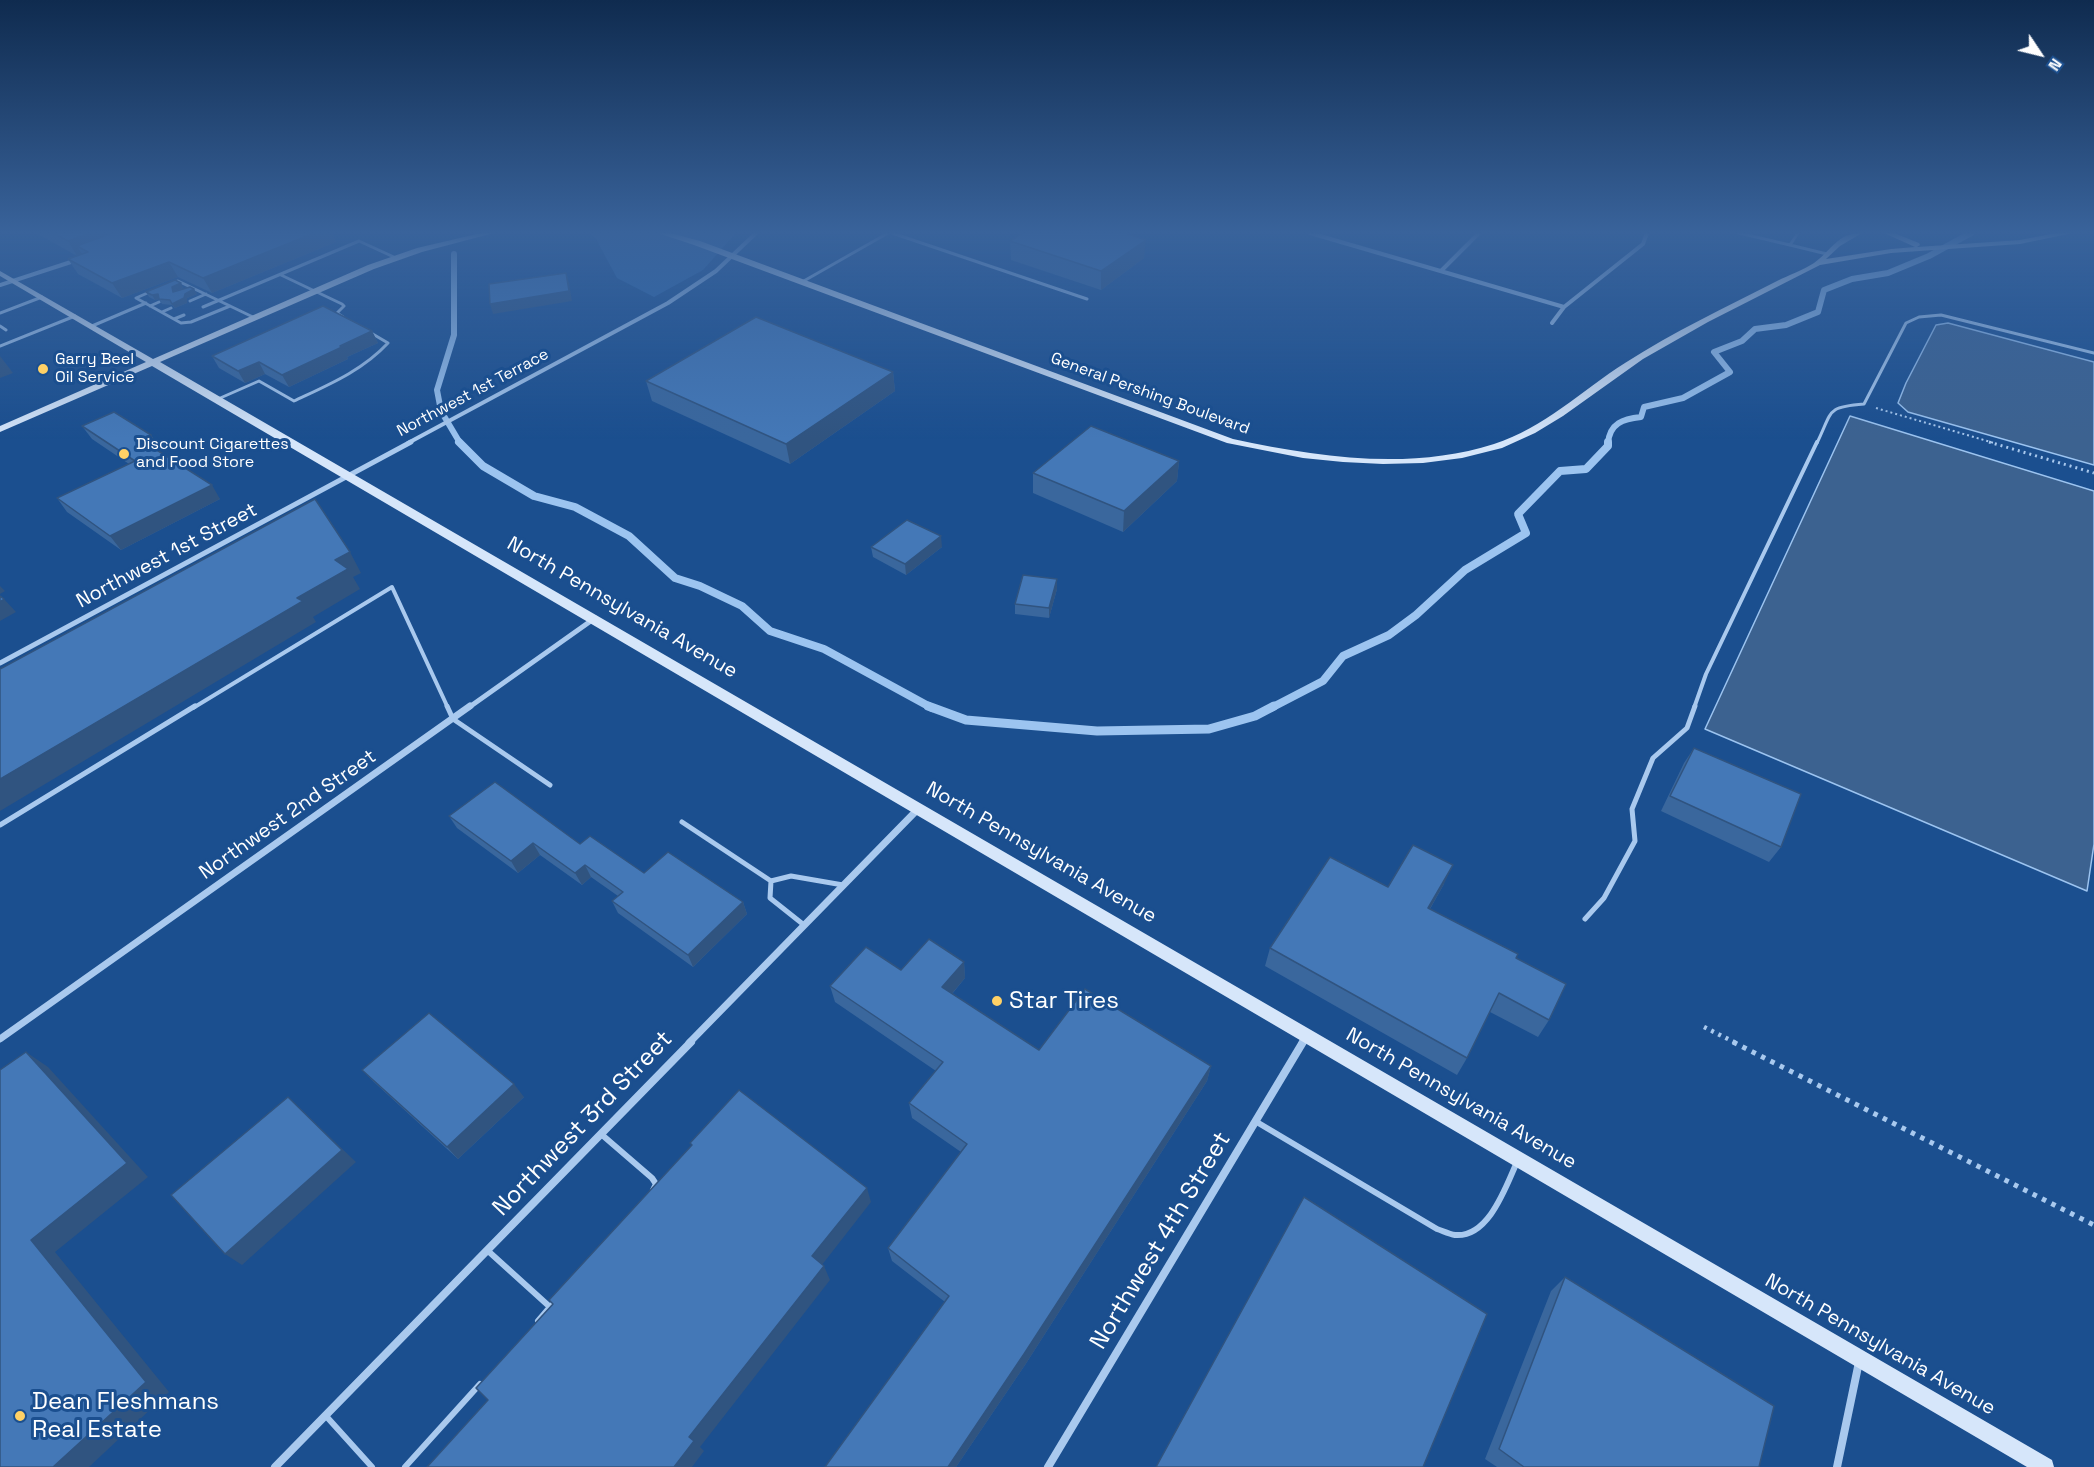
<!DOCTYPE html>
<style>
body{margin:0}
#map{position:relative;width:2094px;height:1467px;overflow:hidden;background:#1b4f8f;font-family:"Space Grotesk",sans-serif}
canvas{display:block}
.north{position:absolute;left:2010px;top:24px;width:60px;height:60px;-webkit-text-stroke:4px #1b4f8f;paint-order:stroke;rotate:125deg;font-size:16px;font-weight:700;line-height:24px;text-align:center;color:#fff}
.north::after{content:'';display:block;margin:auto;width:21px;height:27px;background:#fff;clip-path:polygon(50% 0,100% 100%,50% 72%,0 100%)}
</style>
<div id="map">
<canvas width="2094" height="1467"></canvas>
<div class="north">N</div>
</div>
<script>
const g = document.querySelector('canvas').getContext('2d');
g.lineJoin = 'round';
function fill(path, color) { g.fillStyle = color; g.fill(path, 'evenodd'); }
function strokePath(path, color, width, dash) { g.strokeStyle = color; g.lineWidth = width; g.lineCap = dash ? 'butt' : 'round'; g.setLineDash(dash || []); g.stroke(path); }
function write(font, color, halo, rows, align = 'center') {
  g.font = font + ' "Space Grotesk",sans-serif'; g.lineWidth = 6; g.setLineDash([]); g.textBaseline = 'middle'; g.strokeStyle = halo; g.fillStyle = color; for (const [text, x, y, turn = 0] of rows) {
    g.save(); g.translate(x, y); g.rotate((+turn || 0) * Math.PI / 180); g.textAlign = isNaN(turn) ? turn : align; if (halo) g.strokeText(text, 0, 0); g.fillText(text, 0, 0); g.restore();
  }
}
fill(new Path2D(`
 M590,233H736L703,270L654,297L617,278L596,239Z`), '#2e69ad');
const water = new Path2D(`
 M1948,323L2094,362V465L1908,412L1898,403L1906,383L1936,325Z
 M1850,416L2094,491V844L2087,891L1705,729Z`);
fill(water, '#3c6290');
strokePath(water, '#9cc4f0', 1.5);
strokePath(new Path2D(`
 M454,254V335L437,390L441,411L460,443
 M1608,443C1610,423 1623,419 1641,417L1644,407L1683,398L1730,372L1714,352L1742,341L1755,329L1786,325L1818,312L1824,290L1852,279L1888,273L1929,256L1971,233`), '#9cc4f0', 6);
strokePath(new Path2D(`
 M459,442L483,466L534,496L575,507L629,536L675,578L700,586L742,606L770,631L824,649L932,708
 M1271,708L1323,681L1343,656L1389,635L1416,615L1465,570L1526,533L1518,514L1560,471L1586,469L1608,446V442`), '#9cc4f0', 8);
strokePath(new Path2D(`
 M928,706L966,720L1097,731L1209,729L1255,716L1274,706`), '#9cc4f0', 9);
strokePath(new Path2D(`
 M1876,408L1994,443`), '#a9c9ee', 2, [2, 3]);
strokePath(new Path2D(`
 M1989,442L2094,473`), '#a9c9ee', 3, [2, 4]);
strokePath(new Path2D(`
 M1704,1027L1736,1043`), '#a9c9ee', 4.5, [3, 5]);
strokePath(new Path2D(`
 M1733,1042L2094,1225`), '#a9c9ee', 5, [4.5, 6]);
strokePath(new Path2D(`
 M892,233L1087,299
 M1739,233L1790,245
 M1798,233L1790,245L1827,254
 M281,275L342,304L344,306L337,313L343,317
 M802,282L888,233
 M173,283L178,281L255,318
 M152,291L136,298L181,323L191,322L230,306
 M190,301L206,294
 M150,306L159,302
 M203,307L359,241L396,258
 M162,312L171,308
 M0,313L42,297
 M174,319L184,315
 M0,326L6,330
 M92,326L146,303
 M0,346L75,316
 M218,399L259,381L294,401C328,385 362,371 388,343L371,333
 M1817,443C1833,410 1826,407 1864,404L1906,323L1919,317L1941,315L2094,353`), '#a9c9ee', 3);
strokePath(new Path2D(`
 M193,708L392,587L448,708
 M1694,708L1706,674L1817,442`), '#a9c9ee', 4);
strokePath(new Path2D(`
 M447,706L453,719L550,785
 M682,822L771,881
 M0,825L195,706
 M1585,919L1604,898L1635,841L1632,809L1653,758L1687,728L1695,706
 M804,925L770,898L771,881L791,876L843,885`), '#a9c9ee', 5);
strokePath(new Path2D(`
 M1255,1121L1437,1229C1443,1231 1449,1234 1455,1235C1489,1238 1506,1186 1517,1162
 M601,1134L652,1178L656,1184L653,1190
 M487,1250L550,1307L557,1300
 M538,1321L550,1307
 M326,1416L372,1467
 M405,1467L480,1384`), '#a9c9ee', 6);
strokePath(new Path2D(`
 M1310,233L1564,307
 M1441,271L1479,233
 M0,285L77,260
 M1552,323L1564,307L1643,244L1647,233
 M408,443L668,303L716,271L756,233`), '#a9c9ee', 4);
strokePath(new Path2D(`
 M0,663L411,442
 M468,708L595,618`), '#a9c9ee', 5);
strokePath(new Path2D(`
 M0,1039L470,706
 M689,1043L918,809
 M1302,1043L1307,1035`), '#a9c9ee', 7);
strokePath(new Path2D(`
 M275,1467L691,1042
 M1048,1467L1303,1042
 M1837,1467L1859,1362`), '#a9c9ee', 8);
fill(new Path2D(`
 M481,233H494L422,252L374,269L160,362L2052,1460L2054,1467H2027L152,366L0,432V426L146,362L0,276V271L153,359L368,265L417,248Z
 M658,233H670L700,241L1233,439C1317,457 1410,471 1494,444C1544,428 1581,391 1625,363C1673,332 1726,307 1777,281C1789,275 1803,270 1814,263C1832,250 1837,233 1862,233L1840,246L1826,259L1891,249L1915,247L1884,233H1894L1919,243L1920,245L1917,247L2020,240L2056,233H2073L2020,244L1891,253L1820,265L1708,322L1643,359L1563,416L1535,433L1502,448L1462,458L1423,463L1383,464L1343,462L1303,458L1227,443L694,245Z`), '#d6e6fa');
fill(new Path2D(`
 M36,233H332L336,242L212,293L178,277L122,298L78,274L68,259L77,256Z
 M1010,241L1144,258L1101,290L1011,260Z
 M181,283L183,288L176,292L194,289L197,294L187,298V303L175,308L172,305L162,304L159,299L155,300L149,297L146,292Z
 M372,331L378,343L347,357L348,359L289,387L265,374L245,383L219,368L212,356Z
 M893,372L895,391L790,464L652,401L646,381Z
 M82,426L151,435L160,449L157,450L220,499L121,550L67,512L57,498L129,464L92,439Z
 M1179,461L1177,481L1123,532L1033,493V473Z
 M871,547H942L906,575L873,557Z
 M1057,589L1049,618L1015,614V604Z
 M1694,748L1781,847L1769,862L1661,811L1684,763Z
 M449,816L580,844L644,873L743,902L747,914L693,967L618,913L612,901L618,896L591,877L582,885L540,855L518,873L457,828Z
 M1444,884L1430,909L1516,958L1549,1020L1538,1037L1490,1012L1467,1058L1457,1075L1265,966L1270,948L1388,887Z
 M964,962L965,978L952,994L1039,1050L1211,1066L1207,1081L1025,1365L956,1467H825L945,1302L892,1261L888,1248L961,1152L912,1118L909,1103L936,1071L835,1002L830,986L901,970Z
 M362,1070L524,1097L458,1159L375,1083Z
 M1565,1277L1759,1467H1497L1485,1459L1551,1291Z`), '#3a679d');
fill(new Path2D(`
 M89,233H140L77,246L82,254L77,256L68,241Z
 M314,233H332L336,242L212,293L203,278Z
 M1146,240L1144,258L1101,290V271Z
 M169,262L178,277L122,298L112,283Z
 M566,273L569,283L572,301L493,314L490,304Z
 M181,283L183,288L173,292L172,287Z
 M194,289L197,294L187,298V303L175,308L172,304L185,294Z
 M158,294L161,299L155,300L152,295Z
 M372,331L378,343L347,357L348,359L289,387L282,375Z
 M0,356L13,373L0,378Z
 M259,362L265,374L245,383L238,371Z
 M893,372L895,391L790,464L786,444Z
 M151,435L160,449L150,454L141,440Z
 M1179,461L1177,481L1123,532L1124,511Z
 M212,485L220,499L121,550L110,536Z
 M941,536L942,547L906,575L905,564Z
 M350,552L361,573L353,577L360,589L313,617L316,622L0,811V779L297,598L335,560Z
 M1057,579V589L1049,618V608Z
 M0,586L5,591L0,594Z
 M4,599L16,612L0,621V602Z
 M533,843L540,855L518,873L511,861Z
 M585,865L591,877L582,885L575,873Z
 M1453,865L1444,884L1420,926L1428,908Z
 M743,902L747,914L693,967L688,955Z
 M964,962L965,978L944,1003L942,987Z
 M26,1052L48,1067L148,1177L55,1252L169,1392L89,1467H53L31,1240Z
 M1211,1066L1207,1081L1025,1365L956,1467H948Z
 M514,1084L524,1097L458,1159L447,1147Z
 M288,1097L356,1162L242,1265L225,1254Z
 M867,1188L871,1202L818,1270L812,1256Z
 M824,1266L830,1280L700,1447L704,1451L692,1467H674L689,1437Z`), '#305480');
const building = new Path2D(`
 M53,233H89L68,241Z
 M112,233H314L203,278L169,262L112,283L68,259L88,252L77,246Z
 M1023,233H1124L1146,240L1101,271L1010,241Z
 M566,273L569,291L490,304L489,284Z
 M175,280L181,283L172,287L173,292L190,287L194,289L185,294L184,298L172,304L170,300L159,299L158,294L152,295L146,292Z
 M323,306L372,331L340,346L342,347L282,375L259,362L238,371L212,356Z
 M756,317L893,372L786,444L646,381Z
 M114,412L151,435L141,440L212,485L110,536L57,498L135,461L82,426Z
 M1091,426L1179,461L1124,511L1033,473Z
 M315,499L350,552L335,560L348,569L297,598L303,601L0,779V669Z
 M907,520L941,536L905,564L871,547Z
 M1023,575L1057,579L1049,608L1015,604Z
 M0,596L4,599L0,602Z
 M1694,748L1801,794L1781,847L1670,796Z
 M495,782L580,844L590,836L644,873L668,852L743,902L688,955L612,901L623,892L585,865L575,873L533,843L511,861L449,816Z
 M1413,845L1453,865L1428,908L1518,954L1516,958L1566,984L1549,1020L1499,993L1467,1058L1270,948L1330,857L1388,887Z
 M929,939L964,962L942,987L1039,1050L1085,989L1211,1066L1024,1354L948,1467H825L949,1296L888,1248L967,1144L909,1103L943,1062L830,986L866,947L901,970Z
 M429,1013L514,1084L447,1147L362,1070Z
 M26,1052L127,1163L31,1240L146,1382L53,1467H0V1070Z
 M739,1090L867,1188L812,1256L824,1266L689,1437L694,1441L674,1467H427L488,1400L476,1388L553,1304L549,1300L692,1145L690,1143Z
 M288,1097L342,1150L225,1254L171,1195Z
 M1304,1197L1487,1314L1423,1467H1156Z
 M1565,1277L1774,1406L1759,1467H1524L1499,1449Z`);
fill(building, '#4478b7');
strokePath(building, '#305480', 1.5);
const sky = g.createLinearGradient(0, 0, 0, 439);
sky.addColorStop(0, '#0f2b4f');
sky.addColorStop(0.53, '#39639b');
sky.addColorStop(1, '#39639b00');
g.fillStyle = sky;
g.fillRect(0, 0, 2094, 439);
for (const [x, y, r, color] of [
 [43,369,6,"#ffd166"],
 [124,454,6,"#ffd166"],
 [997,1001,6,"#ffd166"],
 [20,1416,6,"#ffd166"]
]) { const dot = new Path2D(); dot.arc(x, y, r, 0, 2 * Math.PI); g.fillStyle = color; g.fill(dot); strokePath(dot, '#1b4f8f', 2); }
write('16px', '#fff', '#1b4f8f', [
 ["Garry Beel",55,360],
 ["Oil Service",55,378],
 ["Discount Cigarettes",136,445],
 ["and Food Store",136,463]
], 'left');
write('16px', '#fff', '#1b4f8f', [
 ["Northwest 1st Terrace",473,393,-28],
 ["General Pershing Boulevard",1150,394,20]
]);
write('20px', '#fff', '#1b4f8f', [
 ["Northwest 1st Street",167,556,-28],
 ["North Pennsylvania Avenue",622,608,30],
 ["Northwest 2nd Street",288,815,-35],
 ["North Pennsylvania Avenue",1041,853,30],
 ["North Pennsylvania Avenue",1461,1099,30],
 ["North Pennsylvania Avenue",1880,1345,30]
]);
write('24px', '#fff', '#1b4f8f', [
 ["Star Tires",1009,1001],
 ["Dean Fleshmans",32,1402],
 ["Real Estate",32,1430]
], 'left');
write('24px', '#fff', '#1b4f8f', [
 ["Northwest 3rd Street",583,1124,-46],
 ["Northwest 4th Street",1161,1241,-59]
]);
</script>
